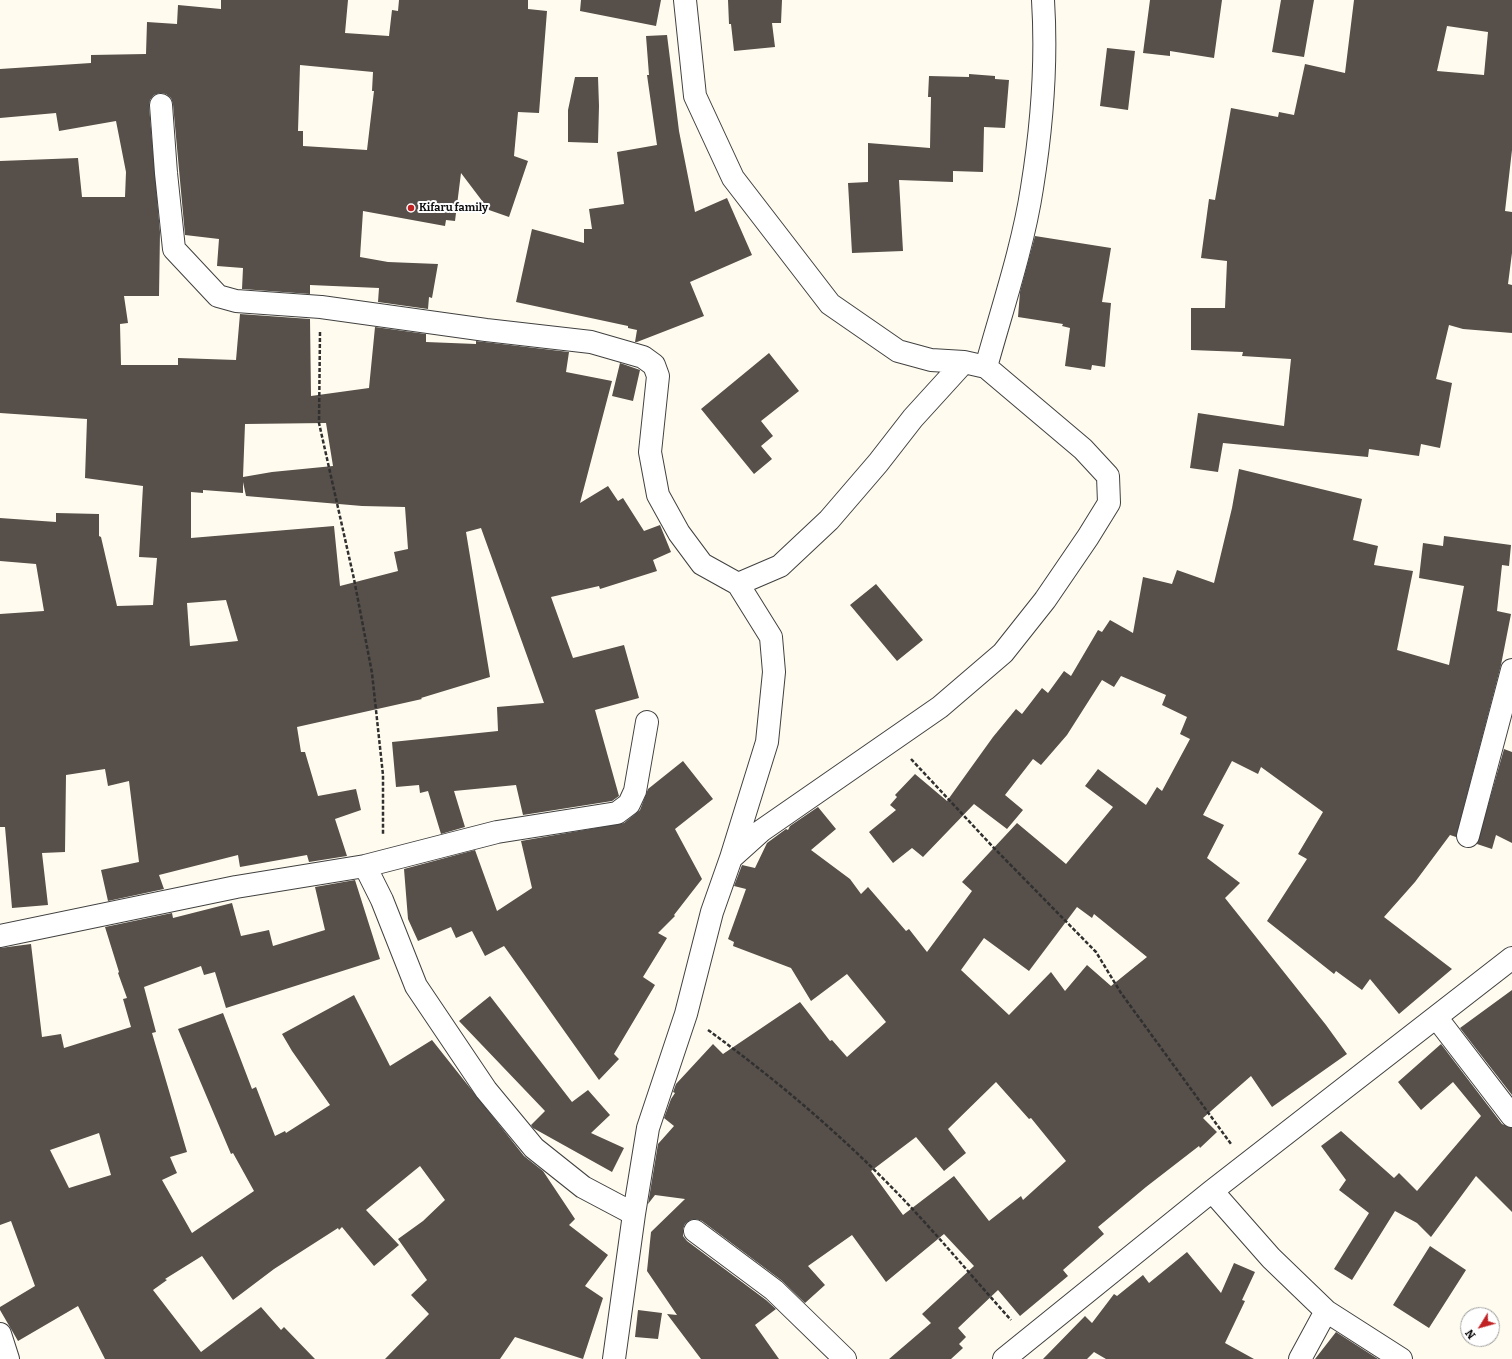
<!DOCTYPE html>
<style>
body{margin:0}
#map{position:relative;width:1512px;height:1359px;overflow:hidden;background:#fffcef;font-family:Bitter,serif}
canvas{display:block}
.north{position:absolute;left:1460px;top:1307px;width:40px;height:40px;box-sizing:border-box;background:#fff;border:1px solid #9f9f9f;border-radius:50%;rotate:233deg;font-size:11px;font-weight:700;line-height:16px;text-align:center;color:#0e0e0e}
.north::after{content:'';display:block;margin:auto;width:14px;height:18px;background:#c12325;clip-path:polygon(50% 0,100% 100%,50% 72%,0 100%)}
</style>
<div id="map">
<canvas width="1512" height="1359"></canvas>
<div class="north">N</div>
</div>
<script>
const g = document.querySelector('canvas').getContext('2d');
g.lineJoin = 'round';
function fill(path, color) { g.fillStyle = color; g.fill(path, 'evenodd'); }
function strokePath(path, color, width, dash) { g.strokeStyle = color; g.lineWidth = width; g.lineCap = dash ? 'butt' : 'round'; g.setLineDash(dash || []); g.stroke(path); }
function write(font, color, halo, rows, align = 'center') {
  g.font = font + ' Bitter,serif'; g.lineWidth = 4; g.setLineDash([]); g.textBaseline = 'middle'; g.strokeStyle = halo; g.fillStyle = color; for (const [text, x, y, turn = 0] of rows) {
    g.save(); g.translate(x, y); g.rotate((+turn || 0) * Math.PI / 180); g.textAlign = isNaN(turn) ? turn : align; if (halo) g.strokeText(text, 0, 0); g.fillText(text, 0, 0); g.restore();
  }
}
fill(new Path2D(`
 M221,0H348L345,33L389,36L392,10L398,11L399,0H528V9L547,11L539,113L518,112L514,156L528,161L509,217L489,210L461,173L455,221L446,220L445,226L363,211L360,257L388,262L438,264L432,298L429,297L428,309L378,302L379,288L310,285V294L242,289L243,268L217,266L219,239L185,235L173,104L171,98L166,94L160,93L154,95L150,100L149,106L160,232L159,296H124L128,323L120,324L121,365H178V358L236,360L240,314L310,319L311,396L369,388L375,327L426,334V342L476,344V341L569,352L566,372L612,381L580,503L608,486L618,501L623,498L644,531L660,525L671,552L653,560L657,571L600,589L599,586L551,597L573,658L624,645L639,698L595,710L619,796L612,801L523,815L516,785L454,791L465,827L441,834L428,791L420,793L419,785L396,787L392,742L498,731L497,707L544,703L481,528L466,532L490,677L421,698L422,699L297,727L301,752H305L318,796L356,789L361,810L335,819L347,856L309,862L307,855L240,867L238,855L159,875L164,889L108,901L101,870L139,862L129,781L108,786L105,769L66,775L65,852L42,853L48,905L12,908L5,827H0V614L44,611L36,564L0,561V518L56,522V513L99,514V536L101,537L117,606L153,605L157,558L139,557L143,486L85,478L87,419L0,413V161L78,158L82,197H125L126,172L116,121L59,131L56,113L0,118V69L91,63V55L146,54L147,22L177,24L178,5L221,9ZM300,65L373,72L372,91H374L367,150L303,146V131H298ZM326,423L333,466L272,472L243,477L245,424ZM243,482L246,496L362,506L405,507L408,549L394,552L398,571L340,586L334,526L191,538V492L203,493V490L243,493ZM226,600L238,641L190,646L187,603Z
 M581,0H661L656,26L580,11Z
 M728,0H782L781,23H772L775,47L734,51L731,24H729Z
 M1150,0H1222L1214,58L1170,51V56L1143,53Z
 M1281,0H1314L1304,57L1272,52Z
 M1354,0H1512V150L1505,211L1512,212V253L1508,284L1512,285V333L1463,329L1449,325L1436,379L1452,383L1440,448L1421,444L1419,456L1369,449L1368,457L1223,443L1218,472L1190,468L1198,413L1284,426L1291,359L1242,356L1243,352L1191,350V308H1225L1227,261L1201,258L1209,199L1215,200L1231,108L1278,117L1279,112L1294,115L1305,64L1345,73ZM1447,26L1488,32L1484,75L1437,71Z
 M667,35L679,131L695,212L727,198L752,255L690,282L704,316L637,342H635L637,330L628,328V326L516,302L532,229L584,243V229H592L589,209L624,204L617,152L657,145L647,75H649L646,36Z
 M1107,48L1135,51L1128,110L1100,106Z
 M969,74L995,76V79L1009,80L1005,128L984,127L983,172L953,171V182L899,180L903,251L852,253L848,183L868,182V143L930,148L931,97H928L929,76L969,77Z
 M575,77H598L599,106L598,143L568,142V110Z
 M1035,236L1111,248L1102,302L1111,303L1105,367L1092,365L1091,370L1065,366L1070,328L1062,326L1063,324L1018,317L1020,292Z
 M769,353L799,391L761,421L773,436L761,446L772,459L754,474L701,409Z
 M620,363L640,370L633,401L612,396Z
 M1239,469L1362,499L1353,540L1378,546L1374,565L1413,571L1397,650L1449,665L1464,586L1419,578L1423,543L1443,546L1444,536L1511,545L1509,566L1502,565L1497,611L1511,614L1501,665L1456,837L1450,835L1415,882L1384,917L1452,969L1399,1014L1370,979L1362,990L1336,971L1334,974L1267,921L1307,859L1298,854L1323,812L1261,767L1258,774L1232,761L1203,815L1224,825L1207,858L1240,883L1225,898L1326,1025L1347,1054L1272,1107L1251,1076L1203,1118L1217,1132L1200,1148L1199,1146L1146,1187L1098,1227L1104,1234L1063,1270L1068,1276L1020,1316L998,1290L958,1328L966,1337L959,1344L963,1348L951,1359H889L931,1323L922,1314L974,1266L944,1234L886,1282L852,1235L808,1266L825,1285L805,1303L781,1280L702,1221L696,1219L690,1220L685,1224L683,1229V1236L687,1241L766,1300L776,1309L755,1325L779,1359H701L667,1314L677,1315L647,1271L651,1232L685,1199L655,1195L648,1204L658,1144L674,1126L664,1118L671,1099L675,1093L673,1092L676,1084L713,1044L723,1054L800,1002L830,1041L832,1040L847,1057L886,1022L847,974L811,1001L791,968L733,946L734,942L728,939L746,889L734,886L742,865L755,868L767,843L786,829L788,830L790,826L818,807L836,829L811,850L850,879L861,894L868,887L906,931L909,929L927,952L972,891L962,882L1017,823L1066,864L1113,807L1085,786L1098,769L1146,805L1157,787L1162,791L1190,739L1180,734L1187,717L1162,705L1166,695L1121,676L1114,687L1102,680L1067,735L1041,765L1033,759L1005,795L1023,810L1007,829L974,804L923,857L912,848L893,863L869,832L896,810L890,805L897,797L895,795L915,774L947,801L993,737L1016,709L1022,714L1042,688L1048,693L1064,671L1071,676L1098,630L1102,632L1110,620L1133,633L1143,577L1172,584L1177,570L1214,583L1232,508ZM1077,907L1092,918L1094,914L1147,957L1111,986L1087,965L1065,991L1051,972L1009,1015L961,970L984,938L1029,971ZM996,1082L1029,1119L1031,1118L1066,1161L1023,1200L1021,1196L989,1221L954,1176L903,1215L871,1171L916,1137L944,1171L966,1153L948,1129Z
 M876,584L923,640L897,661L850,605Z
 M1504,749L1512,752V843L1496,835L1492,849L1477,844Z
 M683,761L713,799L675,829L702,879L674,915L675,916L658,933L667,938L643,977L655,985L614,1054L619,1059L599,1080L504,946L485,956L472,931L456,938L451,927L418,941L408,919L404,869L475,850L497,911L532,888L521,841L624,823L640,810L648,789Z
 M355,880L380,959L226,1008L215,972L204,975L201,966L144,987L156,1032L152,1033L187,1152L170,1157L177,1173L162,1180L192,1233L254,1191L233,1153L231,1154L178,1029L223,1013L252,1089L256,1087L275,1136L285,1131L286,1133L330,1105L292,1051L282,1034L354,995L390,1066L432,1040L524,1156L543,1171L575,1219L569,1225L608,1255L585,1286L603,1298L583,1359L515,1337L500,1359H385L429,1314L411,1295L427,1280L398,1239L423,1221L445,1200L420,1166L366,1210L399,1245L374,1266L342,1227L339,1230L338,1228L274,1269L233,1300L202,1256L165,1279L167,1280L153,1290L201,1352L261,1307L281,1330L284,1327L315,1359H105L78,1306L18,1341L0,1310V1307L35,1286L11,1221L0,1225V948L31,944L42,1037L61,1034L64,1048L131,1027L123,999L127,998L118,973L119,972L105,927L172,913L173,918L232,903L241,936L269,930L273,946L325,930L315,887ZM99,1133L111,1175L69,1188L50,1150Z
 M1512,990V1095L1460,1028Z
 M490,996L572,1102L588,1090L610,1115L591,1133L624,1148L612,1172L533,1128L531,1125L545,1111L459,1021Z
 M1441,1044L1502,1124L1512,1128V1212L1476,1176L1431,1237L1417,1223L1395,1211L1352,1280L1334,1269L1369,1213L1339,1190L1346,1180L1321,1146L1341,1131L1394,1178L1399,1173L1417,1191L1481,1116L1453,1082L1421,1110L1398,1082Z
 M1430,1246L1466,1270L1429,1328L1393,1305Z
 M1187,1252L1221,1293L1234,1263L1255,1272L1242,1300L1245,1301L1225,1343L1254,1359H1106L1094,1352L1087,1359H1043L1085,1316L1092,1323L1114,1294L1117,1296L1143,1275L1149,1283Z
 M638,1310L662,1313L658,1339L635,1337Z
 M1336,1332L1378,1359H1315Z`), '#574f4a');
const minor = new Path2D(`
 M161,105L166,173L174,249L218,296L236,301L321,307L486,330L591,342L643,357L654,365L658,376L650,452L658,495L679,533L702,564L738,584L771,637L774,672L767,742L731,858
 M986,367C1002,309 1023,247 1032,188C1042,126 1047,63 1043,0
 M738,584L780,566L829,520L878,463L913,418L964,362
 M1468,836L1512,670
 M365,866L382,900L416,986L486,1090L534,1148L583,1187L634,1214
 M0,936L236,887L365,866L497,832L617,813L629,804L635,791L647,722
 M1436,1017L1512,1116
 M1212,1191L1271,1258L1326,1311L1401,1359
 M695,1231L774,1290L845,1359
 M0,1334L8,1359
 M614,1359L634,1214L648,1128L686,1014L712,912L731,858L761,831L940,707L1003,653L1045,600L1088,537L1109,503L1108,476L1083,449L986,367L964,362L931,360L898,351L830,304L733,178L695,96L685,0
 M1004,1359L1212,1191L1512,958
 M1300,1359L1326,1311`);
strokePath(minor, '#414141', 24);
strokePath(new Path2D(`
 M320,332L319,423L354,579L372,673L383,775V835
 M911,759L993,847L1096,952L1121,993L1231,1144
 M708,1030C778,1081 844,1137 904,1200C941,1239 975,1280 1011,1320`), '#303030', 2.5, [4, 2]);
strokePath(minor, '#fff', 22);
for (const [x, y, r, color] of [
 [411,208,4,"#c12325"]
]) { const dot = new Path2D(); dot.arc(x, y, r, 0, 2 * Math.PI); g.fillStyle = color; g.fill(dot); strokePath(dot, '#fff', 1.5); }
write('bold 11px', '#0e0e0e', '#fff', [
 ["Kifaru family",419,208]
], 'left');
</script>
